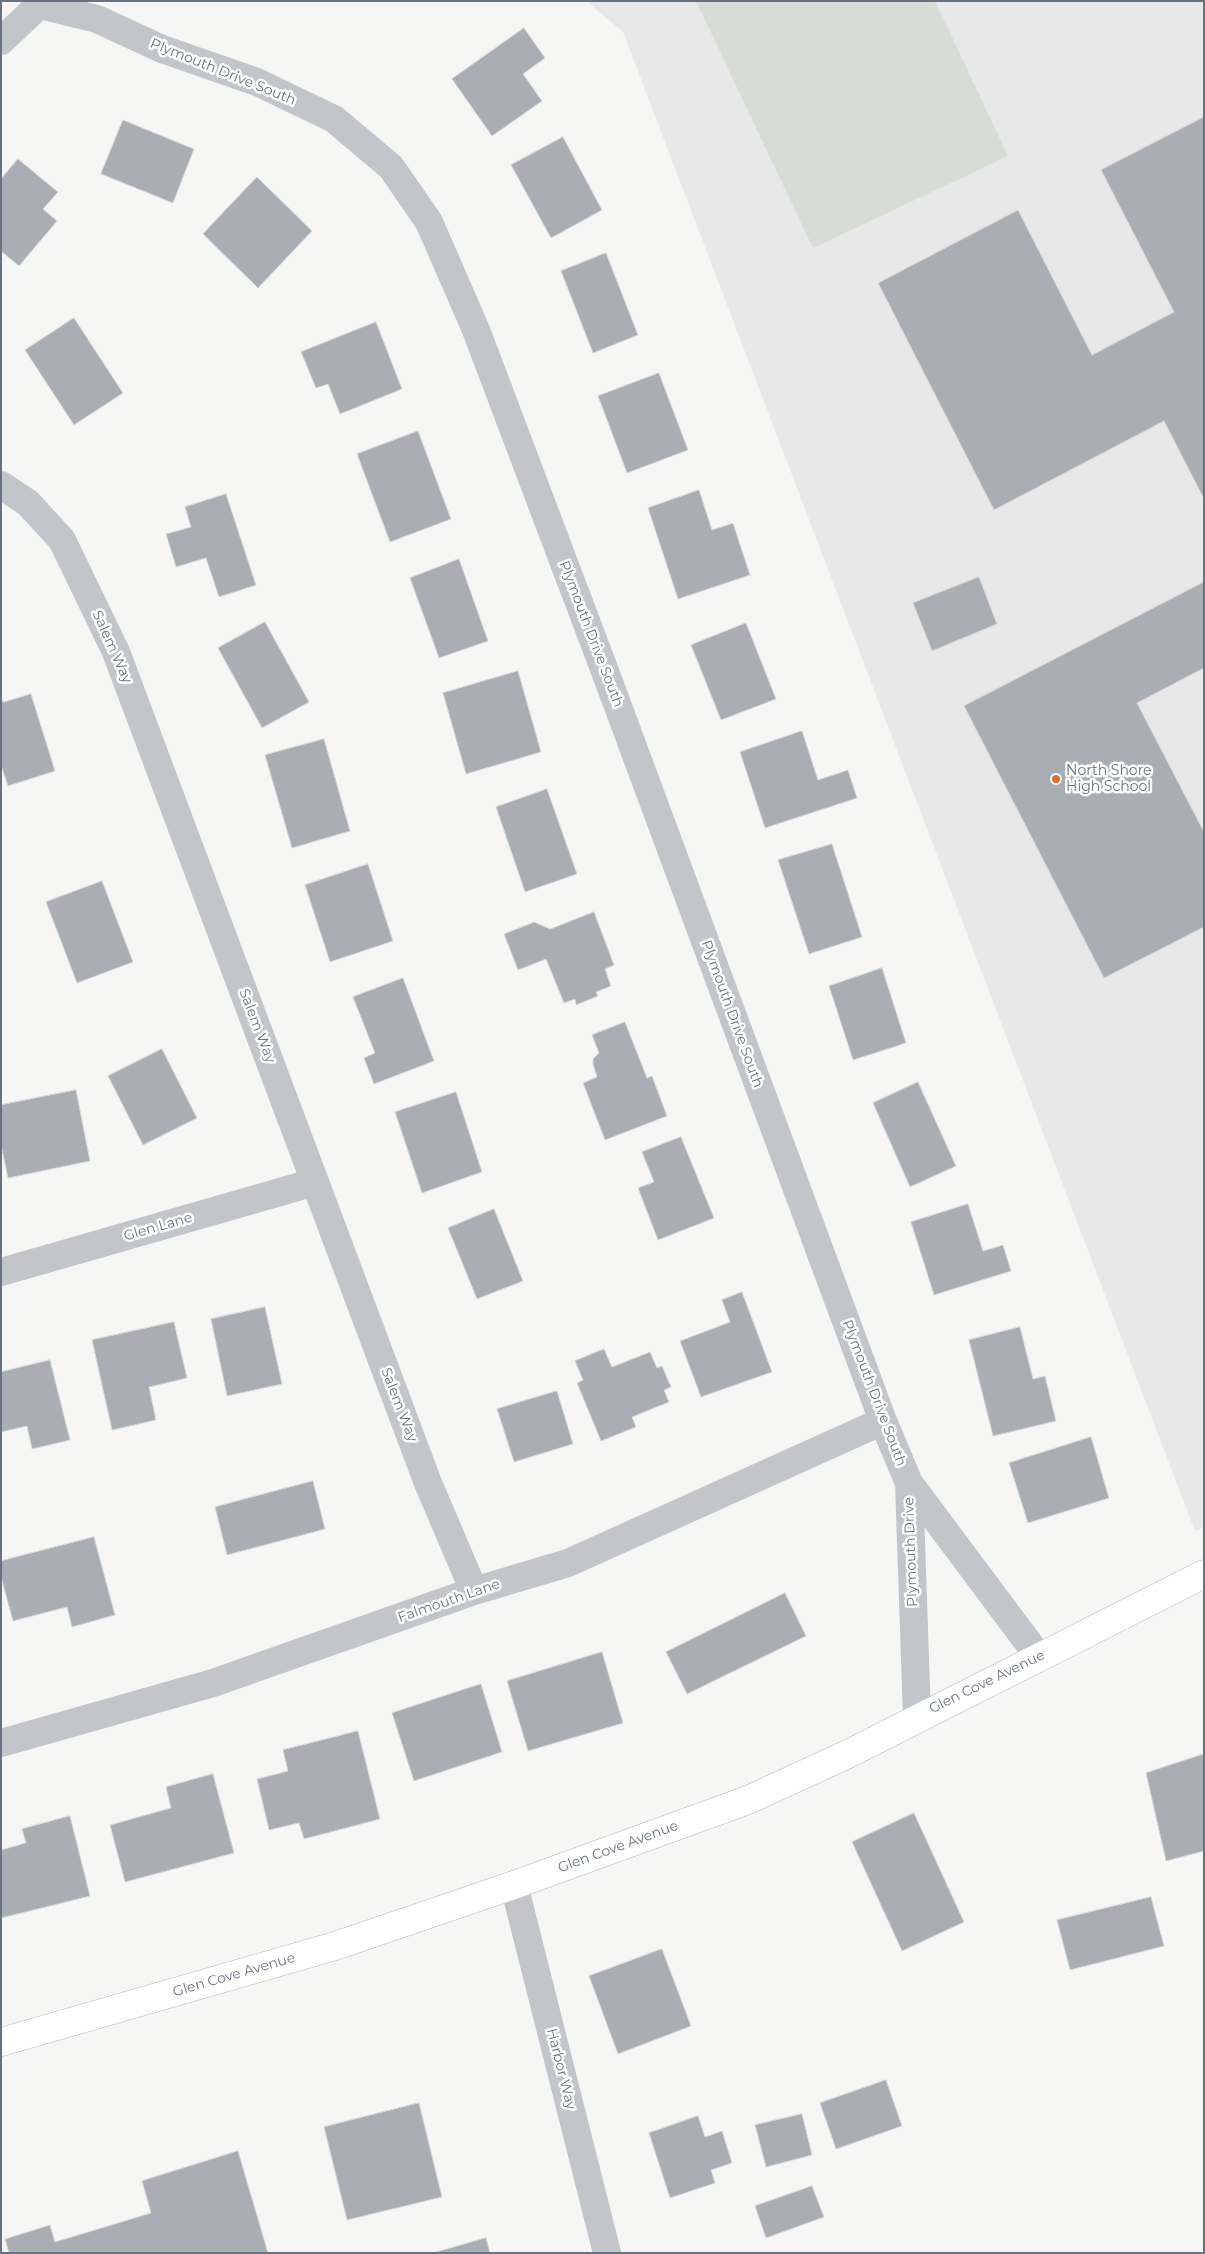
<!DOCTYPE html>
<style>
body{margin:0}
#map{position:relative;width:1205px;height:2254px;overflow:hidden;background:#f6f7f4;font-family:Montserrat,sans-serif}
canvas{display:block}
.frame{position:absolute;inset:0;border:2px solid #677383;pointer-events:none}
</style>
<div id="map">
<canvas width="1205" height="2254"></canvas>
<div class="frame"></div>
</div>
<script>
const g = document.querySelector('canvas').getContext('2d');
g.lineJoin = 'round';
function fill(path, color) { g.fillStyle = color; g.fill(path, 'evenodd'); }
function strokePath(path, color, width, dash) { g.strokeStyle = color; g.lineWidth = width; g.lineCap = dash ? 'butt' : 'round'; g.setLineDash(dash || []); g.stroke(path); }
function write(font, color, halo, rows, align = 'center') {
  g.font = font + ' Montserrat,sans-serif'; g.lineWidth = 5; g.setLineDash([]); g.textBaseline = 'middle'; g.strokeStyle = halo; g.fillStyle = color; for (const [text, x, y, turn = 0] of rows) {
    g.save(); g.translate(x, y); g.rotate((+turn || 0) * Math.PI / 180); g.textAlign = isNaN(turn) ? turn : align; if (halo) g.strokeText(text, 0, 0); g.fillText(text, 0, 0); g.restore();
  }
}
fill(new Path2D(`
 M586,1H1204V1527L1195,1531L623,32Z`), '#e7e8e7');
fill(new Path2D(`
 M696,1H935L1008,156L813,248Z`), '#d7ddd5');
const building = new Path2D(`
 M524,28L545,58L523,74L542,101L492,136L452,79Z
 M1204,117V499L1164,421L994,510L878,283L1018,210L1092,355L1174,312L1101,170Z
 M123,120L194,149L173,203L101,174Z
 M563,137L602,210L551,238L511,165Z
 M18,159L58,192L43,209L57,221L19,266L1,251V179Z
 M257,177L312,231L258,288L203,234Z
 M606,253L638,335L593,353L561,271Z
 M74,318L123,393L74,425L25,350Z
 M376,322L402,389L340,414L328,384L316,388L301,352Z
 M659,373L688,450L627,473L598,396Z
 M418,431L451,519L390,542L357,454Z
 M699,490L712,530L733,523L750,575L678,599L648,508Z
 M226,494L256,585L219,597L206,558L176,567L166,534L191,527L185,507Z
 M459,559L488,641L439,658L410,578Z
 M979,577L997,624L932,651L913,603Z
 M1204,582V668L1137,703L1204,832V927L1104,978L964,706Z
 M265,622L309,702L262,728L218,648Z
 M746,623L776,699L721,720L691,645Z
 M518,671L541,752L466,774L443,693Z
 M31,694L55,771L8,786L1,765V698L3,702Z
 M802,731L818,780L848,770L857,798L765,828L740,752Z
 M324,739L350,831L292,848L265,755Z
 M547,789L577,874L525,892L496,807Z
 M832,844L862,937L809,954L778,860Z
 M368,864L393,941L330,962L305,885Z
 M102,881L133,962L77,983L46,902Z
 M594,912L614,965L605,969L611,986L596,992L598,996L576,1005L575,999L564,1003L546,959L518,970L504,934L534,922L550,929Z
 M882,968L906,1043L853,1060L829,986Z
 M403,978L434,1061L374,1084L364,1058L375,1053L353,997Z
 M625,1022L647,1078L652,1076L667,1116L605,1140L583,1083L597,1077L593,1064V1059L599,1053L592,1035Z
 M162,1049L197,1118L143,1145L108,1076Z
 M918,1082L956,1166L910,1187L873,1103Z
 M76,1090L90,1161L8,1178L1,1145V1105Z
 M456,1092L482,1172L422,1193L395,1112Z
 M681,1137L714,1218L658,1240L638,1188L654,1182L642,1152Z
 M968,1204L983,1251L1003,1245L1011,1271L934,1295L911,1222Z
 M494,1209L523,1281L477,1299L448,1228Z
 M742,1292L772,1372L701,1397L680,1341L730,1322L722,1300Z
 M265,1307L282,1384L227,1396L211,1319Z
 M174,1322L187,1378L149,1387L156,1420L112,1430L92,1340Z
 M1020,1327L1033,1379L1045,1376L1056,1421L993,1436L969,1340Z
 M604,1349L612,1367L650,1352L657,1368L662,1366L671,1387L664,1390L669,1402L632,1417L636,1427L601,1441L577,1383L583,1380L575,1361Z
 M50,1360L70,1440L32,1449L27,1426L1,1432V1372Z
 M557,1391L573,1444L514,1462L497,1409Z
 M1091,1437L1109,1498L1028,1523L1009,1463Z
 M313,1481L325,1529L227,1555L215,1507Z
 M94,1537L115,1615L72,1627L67,1607L13,1621L1,1577V1561Z
 M785,1593L806,1636L687,1694L666,1652Z
 M602,1652L623,1723L528,1751L507,1681Z
 M481,1684L502,1752L414,1781L392,1713Z
 M358,1731L380,1819L304,1839L299,1823L269,1830L257,1779L288,1771L283,1750Z
 M1204,1754V1851L1166,1861L1146,1773Z
 M213,1774L234,1853L125,1882L110,1825L171,1808L166,1787Z
 M914,1813L964,1922L902,1951L852,1842Z
 M70,1816L90,1896L1,1918V1850L26,1843L22,1829Z
 M1151,1897L1164,1946L1070,1970L1057,1920Z
 M662,1949L691,2026L618,2054L589,1976Z
 M886,2080L902,2126L836,2149L820,2103Z
 M419,2103L442,2197L347,2220L324,2127Z
 M802,2114L812,2155L766,2167L755,2125Z
 M698,2116L705,2137L722,2131L732,2163L711,2170L715,2183L670,2198L649,2133Z
 M238,2151L268,2253H9L5,2239L50,2225L55,2242L151,2213L142,2181Z
 M812,2186L824,2217L766,2238L755,2206Z
 M486,2238L490,2253H433Z`);
fill(building, '#a9aeb5');
strokePath(building, '#d8d8d6', 1);
const secondary = new Path2D(`
 M1,2042L335,1946L514,1885L748,1800L848,1754L1204,1574`);
strokePath(secondary, '#b5b8bd', 29);
strokePath(new Path2D(`
 M35,1L39,5L97,19L162,49L257,82L334,119L391,167L429,222L476,330L606,674L883,1421L909,1483L1039,1657
 M1,41L39,5
 M1,485L28,503L62,540L116,652L428,1483L474,1591
 M1,1272L315,1182
 M909,1483L917,1717
 M1,1743L213,1683L474,1591L568,1563L883,1421
 M514,1885L607,2253`), '#c2c5c9', 28);
strokePath(secondary, '#fff', 28);
for (const [x, y, r, color] of [
 [1056,779,5,"#dc6f2e"]
]) { const dot = new Path2D(); dot.arc(x, y, r, 0, 2 * Math.PI); g.fillStyle = color; g.fill(dot); strokePath(dot, '#fff', 2); }
write('14px', '#677383', '#fff', [
 ["Plymouth Drive South",223,72,22],
 ["Plymouth Drive South",591,634,69],
 ["Salem Way",112,647,66],
 ["Plymouth Drive South",732,1014,70],
 ["Salem Way",257,1026,69],
 ["Glen Lane",158,1227,-16],
 ["Plymouth Drive South",874,1393,69],
 ["Salem Way",399,1405,69],
 ["Plymouth Drive",911,1552,-92],
 ["Falmouth Lane",449,1601,-19],
 ["Glen Cove Avenue",987,1682,-26],
 ["Glen Cove Avenue",618,1847,-20],
 ["Glen Cove Avenue",234,1975,-16],
 ["Harbor Way",561,2069,76]
]);
write('14px', '#677383', '#fff', [
 ["North Shore",1066,771],
 ["High School",1066,787]
], 'left');
</script>
